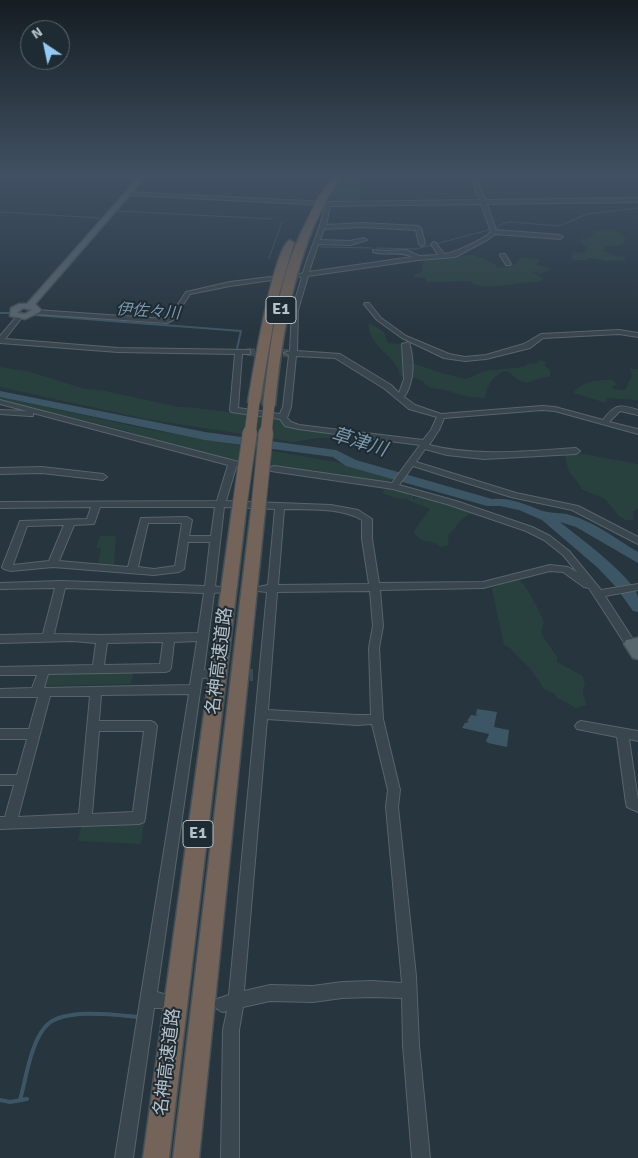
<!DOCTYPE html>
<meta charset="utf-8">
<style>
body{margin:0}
#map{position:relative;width:638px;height:1158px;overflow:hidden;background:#26353e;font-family:Signika,sans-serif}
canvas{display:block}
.north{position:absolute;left:20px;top:20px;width:50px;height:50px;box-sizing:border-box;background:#1f2b33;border:1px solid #5b676f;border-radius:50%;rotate:326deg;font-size:14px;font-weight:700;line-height:20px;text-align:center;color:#b6c1c9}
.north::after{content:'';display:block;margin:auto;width:18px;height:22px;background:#92caf2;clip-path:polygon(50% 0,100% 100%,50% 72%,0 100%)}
</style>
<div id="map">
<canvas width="638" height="1158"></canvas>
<div class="north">N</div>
</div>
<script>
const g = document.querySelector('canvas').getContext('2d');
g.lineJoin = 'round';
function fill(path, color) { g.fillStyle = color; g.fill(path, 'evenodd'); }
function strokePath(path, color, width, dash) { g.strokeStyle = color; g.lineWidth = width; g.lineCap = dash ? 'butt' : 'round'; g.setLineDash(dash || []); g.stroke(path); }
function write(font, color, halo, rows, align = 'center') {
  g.font = font + ' Signika,"Noto Sans JP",sans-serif'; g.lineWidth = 4; g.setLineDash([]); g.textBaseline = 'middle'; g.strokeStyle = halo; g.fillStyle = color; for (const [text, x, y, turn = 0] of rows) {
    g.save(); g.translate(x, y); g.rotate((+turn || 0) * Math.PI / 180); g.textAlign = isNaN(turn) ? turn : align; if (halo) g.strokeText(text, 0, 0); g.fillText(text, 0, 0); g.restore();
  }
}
fill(new Path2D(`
 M345,176H362L359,200L354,203L327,202Z
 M612,230L618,232L627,240L620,246H605L603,251L616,256L624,257L626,260L606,261L591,258L588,260H572L573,253L584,252L588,248L580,241L581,239H588L595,231Z
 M473,255L492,262L498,268L516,264L521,257L540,260L536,265L552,269L541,273L530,271L544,279L538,282C520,280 484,294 470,281L427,282L425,278L414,277V275L421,272L424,260L422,259Z
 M369,323L384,332L388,343L402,344L403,377L400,375C397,355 366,346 369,323Z
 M538,360L546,362L545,366L550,370V377C524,379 531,391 507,371C495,372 486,387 485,398C466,398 462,395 445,390C437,388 428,390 423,381L413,377L411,365L415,364L445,374L466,379L484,371L523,367L528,364L538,363Z
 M0,367L27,371L85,389L101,390L179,407H187L279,418C291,437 323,428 341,438H318L293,442L146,419L0,387Z
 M630,368L638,369V400L607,398L606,403L573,393C583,380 597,380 613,380L617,385L613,386L612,389L625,390L632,376Z
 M0,397L146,429L347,464L395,477L390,481H374L223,458L169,445L124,430L0,400Z
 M566,453H578L638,464V509L633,511L634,519L628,521L620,517L605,499L581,489C578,478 569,477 567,465C566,459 564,458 566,453Z
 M386,488L408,493V495L413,496V499L422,497L434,499L471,513L462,519L448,536L449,545L441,547L433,542L423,541L413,532L430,509L408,500L407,498L400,499L382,493Z
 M100,536H116L114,566L98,565L101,548H96Z
 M519,579C531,593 537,606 544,623L541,631L542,635L557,657V662L583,676L585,684C581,691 584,698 587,705L576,708L559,699L553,693L545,690L531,670L511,649L504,645L492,589L493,587Z
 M134,671L131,684L43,686L46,677L52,674Z
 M144,823L141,844L78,841L82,824Z`), '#29413e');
fill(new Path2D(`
 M477,709L497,712L494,727L509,730L507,747L488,743L486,741L489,734L462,728L465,723L469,722L467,721L471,715L479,716L476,715Z`), '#3d5665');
strokePath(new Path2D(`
 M0,177L69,178L70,176
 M117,211L273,219
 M0,212L99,218
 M494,229L504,223L512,222L559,226L587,214L638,208
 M320,247L372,248
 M377,248L416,249L489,230
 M269,258L282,222`), '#3d5665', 1);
strokePath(new Path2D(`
 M0,313H10
 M34,315L241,331L237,349`), '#3d5665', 2);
strokePath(new Path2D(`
 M0,1100L10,1102L27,1099
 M20,1100C26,1079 31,1039 48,1024C67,1008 116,1015 139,1017`), '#3d5665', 4);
fill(new Path2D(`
 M0,391L205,432L336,450L356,460L492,499C509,497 525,504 540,510C550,514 561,512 570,515C595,522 616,539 638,552V563L576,527L560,522C577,536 634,577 638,597C638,602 638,608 638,612L633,611L615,586L598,568L542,520L519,510L500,506H487L346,466L333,457L205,440L0,397Z`), '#3d5665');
strokePath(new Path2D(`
 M247,352L288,353`), '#3c4a53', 8, [8, 4]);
strokePath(new Path2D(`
 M215,675H253`), '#3c4a53', 12, [12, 5.5]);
const minor = new Path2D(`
 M470,176H475L485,200L638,198V202L487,204L496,230L560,235L563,237L560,239L495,234L487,240L455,257L418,260L308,276L298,310L297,351L340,354L391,385L399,393L404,379L402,344L409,342C414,359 415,382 404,397L415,405L441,414L542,406L555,407L603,420C615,404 620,404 638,410V415L620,411L609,422L638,429V434L555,411L542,410L444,418L439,430L429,445C477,457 527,451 576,448L580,451L576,454L484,459L447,455L425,449L416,462L516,493L578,506L638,537V544L572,510L511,497L413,466L399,485L456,501L532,527L550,536L569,551L601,590L638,584V590L605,596L636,644L635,647H627L589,588L584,587L563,572L550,571L483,588L380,590L383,626L379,648L383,719L400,790L398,807L416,976L419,1045L430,1158H412L403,1045L402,998L372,997L342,998L313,1002L270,1001L243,1007L239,1030V1158H221L223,1030L227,1011L222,1012L217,1009L214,1004L217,999L229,995L267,592L258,591L257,589L258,587L268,585L275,509L224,507L215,586L223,588L224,590L223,592L214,593L204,670L213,671L215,674L213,677L202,678L157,992L167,995L170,1000L167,1005L162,1008H154L133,1158H115L189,694L101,695L99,721H151L155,723L157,726L145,818L144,822L139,824L0,829V817H5L14,785H0V775H17L27,739H0V729H29L38,697H0V689L32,688L37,675H0V667L93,665L96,643L72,641L0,643V635L43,634L55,588L0,589V583L61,581L205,586L210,542H188L184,569L179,572L154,575L53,567L11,571L4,569L2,567L20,521L87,519L91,507L0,508V502L217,501L228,465L33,413V416H30L0,414V410L27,411L0,404V400L239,462L240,464L236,467L226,501L331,505L358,510L372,519V539L379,583L483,582L550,565L568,567L577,572L563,555L544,540L526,531L450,505L393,489L271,471L270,469L271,467L274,466L392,483L420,445L298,429L285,426L280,419L231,412L230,410L235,354L118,352L0,343V336L18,315L20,314L23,316L5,339L118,348L250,350V354H242L238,408L280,414L283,407L289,355L284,353L290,351L292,310L302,277L295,276L303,273C309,251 322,227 325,205L128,195L125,193L126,192L328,202L480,200ZM481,204L491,232C483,240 454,253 444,254L436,243L434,242L431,244L438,255L419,256L406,250L387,251L373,250V252C386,256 400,250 412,257L309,272L318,244L350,245L367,240L364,238L350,241L320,240L324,229L363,227L416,230L419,244L422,246L425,244L421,228L418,226L363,223L326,225L330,206ZM296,356L335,358L385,389L409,409L437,417L431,430L423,440L299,425L291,422L287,418L291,407ZM100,507H215L211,536H189L192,520L187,517L141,518L128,567L59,561L74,525L94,524ZM284,509C310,510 340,507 362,520V539L369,584L278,585ZM148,523H182L175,566L154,569L138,567ZM64,525L49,561L13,565L27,526ZM65,588L204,593L198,633L102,635L54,634ZM370,591L373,626L369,648L371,715H357L268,710L277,592ZM197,641L190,685L44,688L48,674L165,672L169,671L171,668L174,642ZM163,642L160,664L104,665L107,643ZM50,696H90L79,814L18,817ZM267,719L357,725L372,724L388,790L386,807L402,983L372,981L342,982L313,986L270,985L244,991ZM99,731H144L133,812L92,814Z
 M501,254H505L511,264L510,265H506L500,255Z
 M270,277L272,278V280L230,286L190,294L173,320L167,323L36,314L33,312L36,310L166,319L169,318L186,292L230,282Z
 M365,303H369L381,318L406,336L449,354L465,357L486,355L524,344L541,334L619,330L638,333V337L619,334L543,338L530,348L486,359L465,361L444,358L402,338L377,320L364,304Z
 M42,467L103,474L107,477L103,480L42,473L0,474V468Z
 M581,721L638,731V741L629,739L638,800V812L627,807L626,803L617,737L577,729L575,726L577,723Z`);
const major = new Path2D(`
 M140,176H146L35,304L41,310L40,312L25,319L10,316L11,308L19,304H27ZM23,308L32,310L25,314L17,313Z
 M638,638V659L633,658L624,644L626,640Z`);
const highway = new Path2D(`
 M334,176H342L325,201H319L318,199Z
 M309,218L316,220C291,280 281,341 275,405L269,409L263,405C271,343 277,273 309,218Z
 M290,240L294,243L277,301L260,402L254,406L248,402C252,379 273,247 290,240Z
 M239,506L244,507L246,510L169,1158H143L232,510L234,507Z
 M258,507L263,508L265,511L199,1158H173L251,511L253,508Z`);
strokePath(minor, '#58646c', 2);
strokePath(major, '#46525a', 3);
strokePath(highway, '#455159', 3);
fill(minor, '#3a464e');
fill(major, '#58666e');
fill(highway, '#736358');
const highwayBridgeFar2 = new Path2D(`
 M312,220L322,199`);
const highwayBridgeFar1 = new Path2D(`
 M250,434L254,402
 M266,434L269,405`);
const highwayBridge = new Path2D(`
 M239,510L250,432
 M258,511L266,432`);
strokePath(highwayBridgeFar2, '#455159', 10, []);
strokePath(highwayBridgeFar1, '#455159', 12, []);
strokePath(highwayBridge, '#455159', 16, []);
strokePath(highwayBridgeFar2, '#736358', 9);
strokePath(highwayBridgeFar1, '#736358', 11);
strokePath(highwayBridge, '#736358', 14);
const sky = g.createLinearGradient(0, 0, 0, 338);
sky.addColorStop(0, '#151d22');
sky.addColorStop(0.52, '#415163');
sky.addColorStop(1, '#41516300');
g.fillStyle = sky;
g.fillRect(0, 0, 638, 338);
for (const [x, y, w] of [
 [281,310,30],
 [198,834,30]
]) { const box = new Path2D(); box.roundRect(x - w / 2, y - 13.5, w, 27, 4); g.fillStyle = '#1f2b33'; g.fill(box); strokePath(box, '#b6c1c9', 1); }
write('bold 16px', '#b6c1c9', null, [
 ["E1",281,310],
 ["E1",198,834]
]);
write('italic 16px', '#7997aa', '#1f2b33', [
 ["伊佐々川",148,312,4]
]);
write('18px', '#b6c1c9', '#1f2b33', [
 ["名神高速道路",220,661,-83],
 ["名神高速道路",168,1062,-83]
]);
write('italic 19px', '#7997aa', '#1f2b33', [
 ["草津川",359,443,17]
]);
</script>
